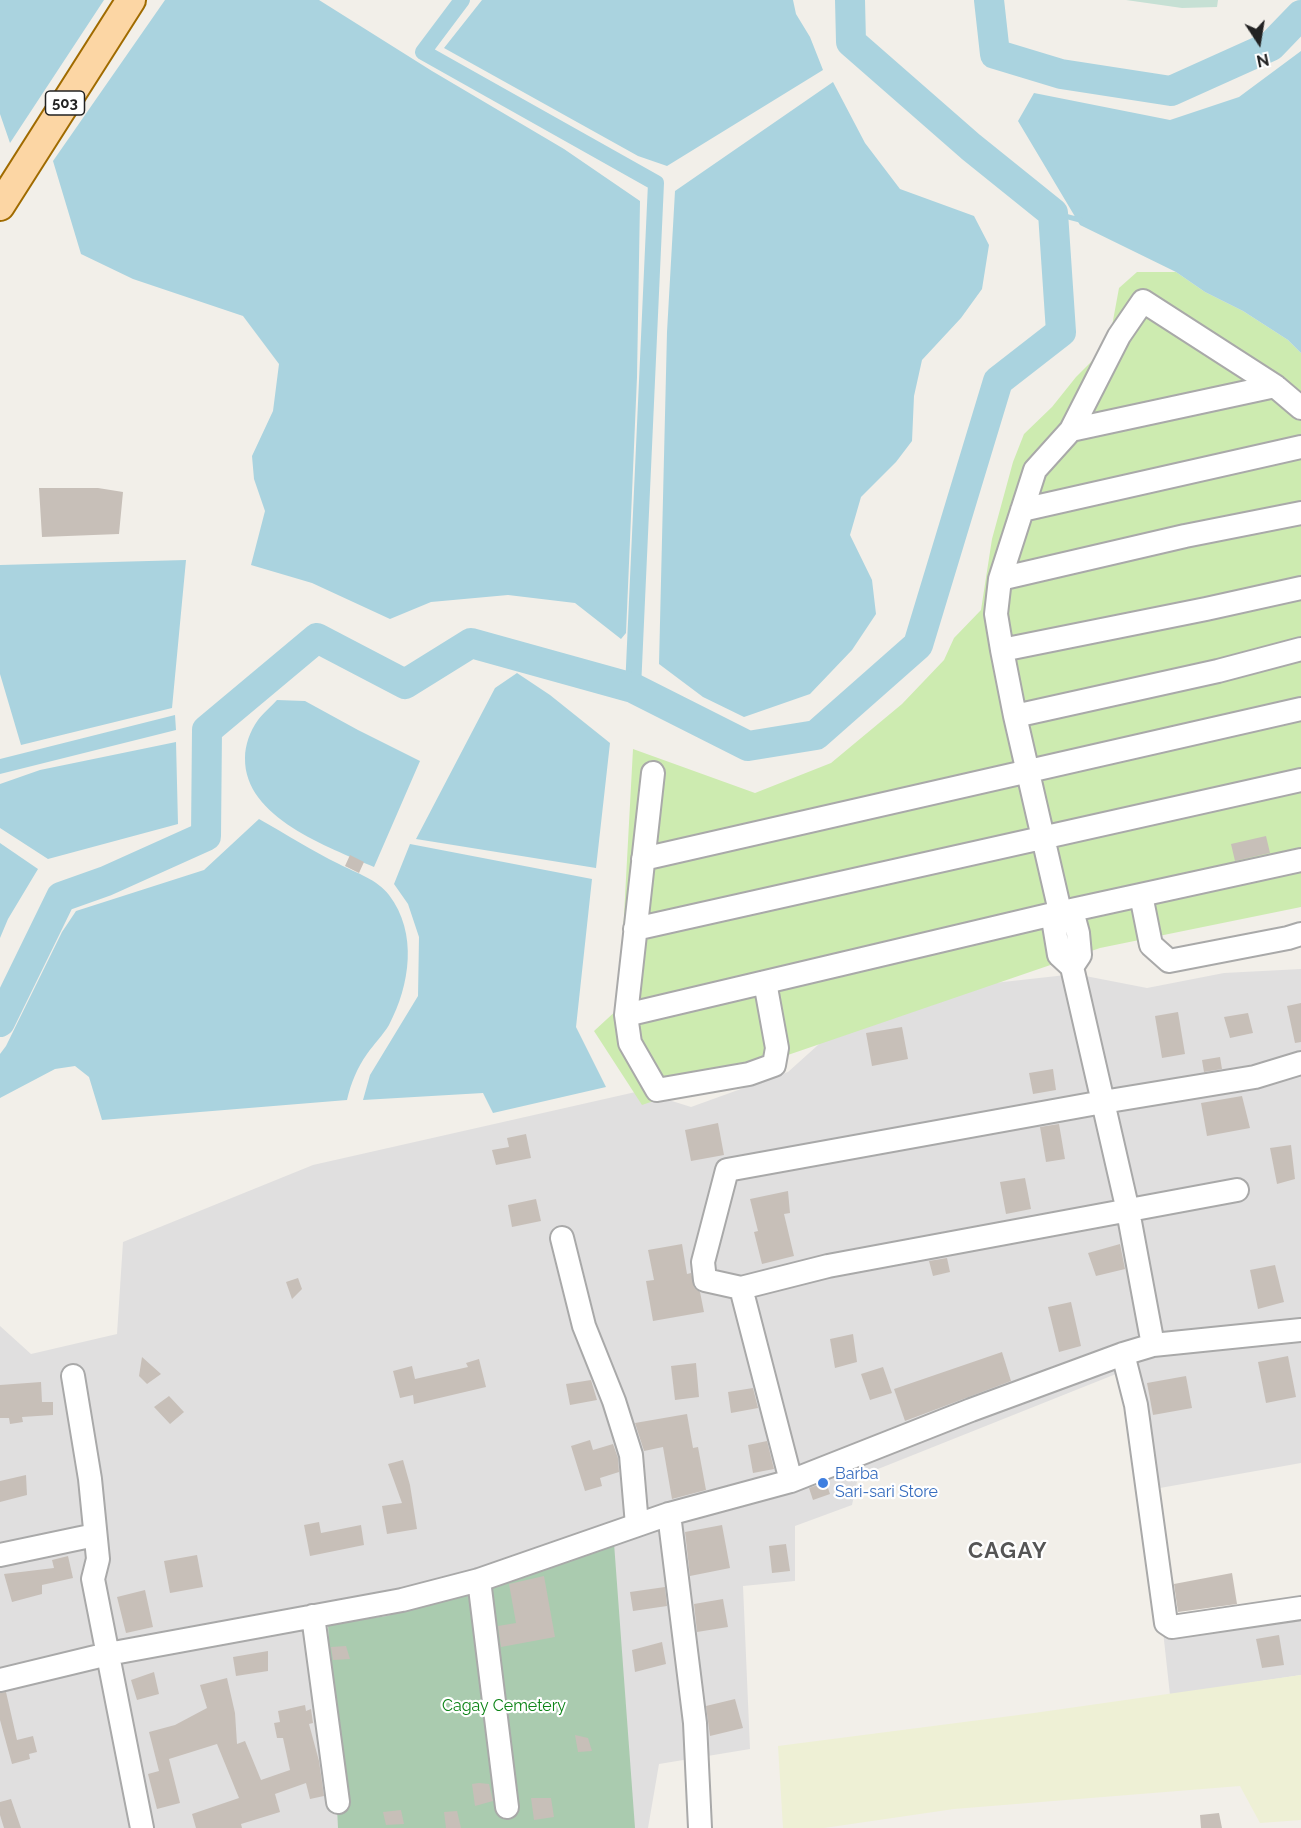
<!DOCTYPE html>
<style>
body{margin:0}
#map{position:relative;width:1301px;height:1828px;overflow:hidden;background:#f2efe9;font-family:Raleway,sans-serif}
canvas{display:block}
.north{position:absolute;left:1229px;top:12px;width:60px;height:60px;-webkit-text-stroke:4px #fff;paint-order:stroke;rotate:168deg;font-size:16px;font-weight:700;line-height:24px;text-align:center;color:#222}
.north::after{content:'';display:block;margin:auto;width:21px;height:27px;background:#222;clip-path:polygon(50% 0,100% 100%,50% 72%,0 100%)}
</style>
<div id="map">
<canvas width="1301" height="1828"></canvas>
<div class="north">N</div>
</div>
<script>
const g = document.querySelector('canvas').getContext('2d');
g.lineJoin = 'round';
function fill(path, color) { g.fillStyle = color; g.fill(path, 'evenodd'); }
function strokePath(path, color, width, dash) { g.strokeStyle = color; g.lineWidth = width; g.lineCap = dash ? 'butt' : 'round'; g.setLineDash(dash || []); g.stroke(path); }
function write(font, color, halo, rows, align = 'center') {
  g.font = font + ' Raleway,sans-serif'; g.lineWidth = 4.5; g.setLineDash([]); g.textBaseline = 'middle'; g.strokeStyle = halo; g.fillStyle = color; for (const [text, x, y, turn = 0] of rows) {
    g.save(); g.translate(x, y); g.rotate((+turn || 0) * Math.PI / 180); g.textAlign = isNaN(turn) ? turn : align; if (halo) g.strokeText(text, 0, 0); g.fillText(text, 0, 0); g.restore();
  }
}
fill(new Path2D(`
 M1301,969V1463L1143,1491L1121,1372L858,1477L852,1505L795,1526V1581L743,1586L750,1749L659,1764L648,1828H0V1326L31,1354L117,1334L123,1242L313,1165L640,1091L691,1107L788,1072L858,1009L967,986L1075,974L1147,988L1224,973Z
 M1301,1610V1675L1170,1695L1163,1631Z`), '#e0dfdf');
fill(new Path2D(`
 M1301,1675V1820L1260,1823L1240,1786L954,1809L824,1828H783L778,1746L1034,1713Z`), '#eef0d5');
fill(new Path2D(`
 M1137,272H1176L1205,292L1243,311L1288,340L1301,353V907L1100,948L642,1105L594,1031L619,1008L633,749L755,793L831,763L902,704L944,660L954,638L981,610L992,539L1013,462L1024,434L1052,407L1076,377L1101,352L1112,326L1119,288Z`), '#cdebb0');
fill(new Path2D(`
 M1126,0H1218L1217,7L1182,8Z`), '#c6e0d4');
fill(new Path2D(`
 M614,1543L635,1828H338L328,1624L387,1616Z`), '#aacbaf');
fill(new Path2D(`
 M0,0H104L10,143L0,114Z
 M165,0H319L432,71L564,149L640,201L637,377L626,633L621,639L575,603L508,595L431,602L390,619L312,583L251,565L265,511L254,479L252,456L273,411L279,364L243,316L133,279L81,254L53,161Z
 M482,0H793L796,14L810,37L823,70L667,166L638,156L444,48Z
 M1301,51V353L1288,340L1243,311L1205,292L1176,272L1080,225L1018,121L1034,93L1170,120L1239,97Z
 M833,82L865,143L900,189L974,216L989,245L982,289L961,318L922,360L914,396L912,441L896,462L861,497L850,535L872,580L876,614L852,650L810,694L744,717L703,697L659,664L667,332L675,191Z
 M186,560L172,708L21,745L0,674V565Z
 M517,673L550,695L610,743L596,868L416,839L495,688Z
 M277,700L305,701L358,730L420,761L374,867C329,847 244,818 245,758C245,745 250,731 258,720C263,713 271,707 277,700Z
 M175,715L176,730L0,774V759Z
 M176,742L178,824L48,859L0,828V784L40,770Z
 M259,819C286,834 312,851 339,864C356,873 377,879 389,895C418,933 410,985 389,1025C383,1035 374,1044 367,1054C357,1068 351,1083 347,1100L102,1120L89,1077L75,1066L55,1069L0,1098V1054L6,1046L62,932L76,911L204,870Z
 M0,843L38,869L8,919L0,938Z
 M410,844L592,879L576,1027L606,1087L493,1113L483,1093L363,1100L370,1075L418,996L419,937L408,904L394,884Z`), '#aad3df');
strokePath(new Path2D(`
 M1053,213L1080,220`), '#aad3df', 5);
strokePath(new Path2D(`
 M462,0L423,52L656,183L633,688`), '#aad3df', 16);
strokePath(new Path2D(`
 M989,0L995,54L1061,74L1171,91L1271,46L1301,15
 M0,1022L61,897L106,881L206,836L207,730L317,638L405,684L471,643L633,688L748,746L816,735L918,645L998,381L1061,332L1053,213L971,147L851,42L850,0`), '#aad3df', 30);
fill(new Path2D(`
 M39,488H98L123,492L119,534L42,537Z
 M1266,836L1270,853L1235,861L1231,844Z
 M350,855L364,862L359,873L345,866Z
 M1301,1003V1042L1295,1043L1287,1006Z
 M1178,1012L1185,1054L1162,1058L1155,1016Z
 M1248,1013L1253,1033L1230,1038L1224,1017Z
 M902,1027L908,1059L872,1066L866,1033Z
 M1220,1057L1222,1069L1204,1072L1202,1060Z
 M1053,1069L1056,1090L1033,1094L1029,1073Z
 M1242,1096L1250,1128L1207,1136L1201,1103Z
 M718,1123L724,1155L691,1161L685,1130Z
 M1059,1124L1065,1159L1046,1162L1040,1127Z
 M526,1134L531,1158L496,1165L492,1150L509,1147L507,1138Z
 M1291,1145L1295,1179L1277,1184L1270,1148Z
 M1025,1178L1031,1209L1006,1214L1000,1182Z
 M788,1191L790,1213L784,1214L794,1256L762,1264L754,1232L758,1231L750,1199Z
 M536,1199L541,1221L512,1227L508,1205Z
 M682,1244L687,1274L691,1273L695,1288L700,1292L704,1312L653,1321L646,1281L654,1280L648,1250Z
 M1120,1244L1125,1269L1096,1276L1088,1253Z
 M947,1258L950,1272L933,1276L929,1261Z
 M1275,1265L1284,1302L1258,1309L1250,1270Z
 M298,1278L302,1289L292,1299L286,1282Z
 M1071,1302L1081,1346L1059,1352L1048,1307Z
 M853,1334L857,1362L835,1368L830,1339Z
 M1002,1352L1011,1381L905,1421L894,1389Z
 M1288,1356L1296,1397L1266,1403L1258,1362Z
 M142,1357L161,1374L147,1384L139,1376Z
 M479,1359L486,1387L414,1404L413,1395L400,1398L393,1371L412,1366L415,1379L468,1367L466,1363Z
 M696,1363L699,1397L675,1400L671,1366Z
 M883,1367L892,1393L870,1400L861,1374Z
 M1186,1376L1192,1408L1153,1415L1147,1383Z
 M591,1380L597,1400L570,1405L566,1384Z
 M41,1382L42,1402H53V1415L22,1417L23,1422L10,1424L9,1418H0V1385Z
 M753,1388L758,1408L731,1413L728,1392Z
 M169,1396L184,1412L170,1424L154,1407Z
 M687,1414L693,1448L698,1447L706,1490L672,1499L663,1447L644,1451L635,1423Z
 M590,1440L593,1450L613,1444L618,1458L619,1472L600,1478L602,1486L585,1491L571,1446Z
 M767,1441L774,1469L753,1473L748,1445Z
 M403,1460L410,1485L417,1529L387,1534L382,1506L402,1503L388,1464Z
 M26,1475L27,1495L0,1502V1481Z
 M826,1482L830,1494L813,1500L809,1488Z
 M319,1522L321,1533L361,1525L364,1545L310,1556L304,1525Z
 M722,1525L730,1568L690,1576L685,1532Z
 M786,1544L790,1571L772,1573L769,1546Z
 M197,1555L203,1587L170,1593L164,1561Z
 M68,1556L73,1578L42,1585V1594L12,1602L4,1574L54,1568L52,1560Z
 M1232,1573L1237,1604L1178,1612L1174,1584Z
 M544,1576L555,1637L501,1647L498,1626L516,1623L509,1584Z
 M665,1587L667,1606L633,1611L630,1592Z
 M145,1590L153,1627L126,1633L117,1597Z
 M723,1599L728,1627L697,1632L694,1604Z
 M1279,1635L1284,1665L1262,1668L1256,1639Z
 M662,1642L666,1664L635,1672L632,1650Z
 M346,1646L350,1659L333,1660L331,1647Z
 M268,1651V1671L236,1676L233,1657Z
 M154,1672L159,1694L137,1700L131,1680Z
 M227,1678L235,1713L237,1744L245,1741L261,1780L290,1770L283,1738H277L274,1723L280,1722L278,1711L305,1705L306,1711L311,1709L313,1723L309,1724L319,1761L324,1796L310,1799L306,1783L275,1794L280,1812L241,1824L242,1828H196L192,1814L239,1798L217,1744L169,1759L180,1803L157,1809L148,1774L159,1771L149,1732L175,1725L207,1708L200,1685Z
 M6,1692L17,1740L33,1736L37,1752L29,1754L30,1759L12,1764L0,1720V1693Z
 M735,1699L743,1728L710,1736L706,1706Z
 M575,1735L588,1738L592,1751L578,1752Z
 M479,1783L489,1784L493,1801L475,1806L472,1784Z
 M531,1798H551L554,1817L534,1820Z
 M11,1799L21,1828H4L0,1815V1802Z
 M401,1810L404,1824L386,1825L383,1812Z
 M457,1811L461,1828H446L444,1812Z
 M1219,1813L1222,1828H1201L1200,1815Z`), '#c7bfb8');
const minor = new Path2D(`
 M1071,430L1275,386
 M1022,510L1301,447
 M1000,579L1185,536L1301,513
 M1002,650L1206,609L1301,588
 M1015,716L1218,671L1301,649
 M653,773L626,1015L630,1043L657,1090L749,1074L774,1065L777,1048L765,982
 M643,859L1301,709
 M1141,895L1151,945L1169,961L1288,938L1301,934
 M1059,907L1074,918L1078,933L1080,955L1072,967
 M635,929L1301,780
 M626,1015L1049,915L1301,860
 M1237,1190L828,1266L741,1288L705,1280L703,1262L727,1170L1103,1102L1255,1077L1301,1063
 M562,1238L584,1326L614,1401L631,1455L637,1525
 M741,1288L791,1481
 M1153,1345L1128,1211L1072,967L1059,955L1053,919L1059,907L1015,716L1002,650L996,614L1000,579L1035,470L1071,430L1119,336L1143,301L1275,386L1301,408
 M1123,1354L1136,1405L1166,1623L1172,1627L1301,1608
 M73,1376L90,1479L98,1559L93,1579L142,1828
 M669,1514L695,1723L700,1828
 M0,1555L95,1535
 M479,1580L507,1807
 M313,1616L338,1802
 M0,1680L108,1654L402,1600L479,1580L669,1514L791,1481L971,1410L1123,1354L1153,1345L1301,1330`);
const major = new Path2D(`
 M0,206L131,0`);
strokePath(minor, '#a9a9a9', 26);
strokePath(major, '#a06b00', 32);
strokePath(minor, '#fff', 22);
strokePath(major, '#fcd6a4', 28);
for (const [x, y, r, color] of [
 [823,1483,6,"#3f7fe0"]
]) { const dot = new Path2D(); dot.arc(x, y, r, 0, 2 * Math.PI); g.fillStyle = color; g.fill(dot); strokePath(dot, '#fff', 2); }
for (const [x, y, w] of [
 [65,103,39]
]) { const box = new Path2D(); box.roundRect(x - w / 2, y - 12, w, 24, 4.5); g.fillStyle = '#fff'; g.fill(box); strokePath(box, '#222', 1.5); }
write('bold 15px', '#222', null, [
 ["503",65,103]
]);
write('16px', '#366cbe', '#fff', [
 ["Barba",835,1474],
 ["Sari-sari Store",835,1492]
], 'left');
write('16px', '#0c8416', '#fff', [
 ["Cagay Cemetery",504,1706]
]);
g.letterSpacing = '1.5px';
write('bold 22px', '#555', '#fff', [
 ["CAGAY",1008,1551]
]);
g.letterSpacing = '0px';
</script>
